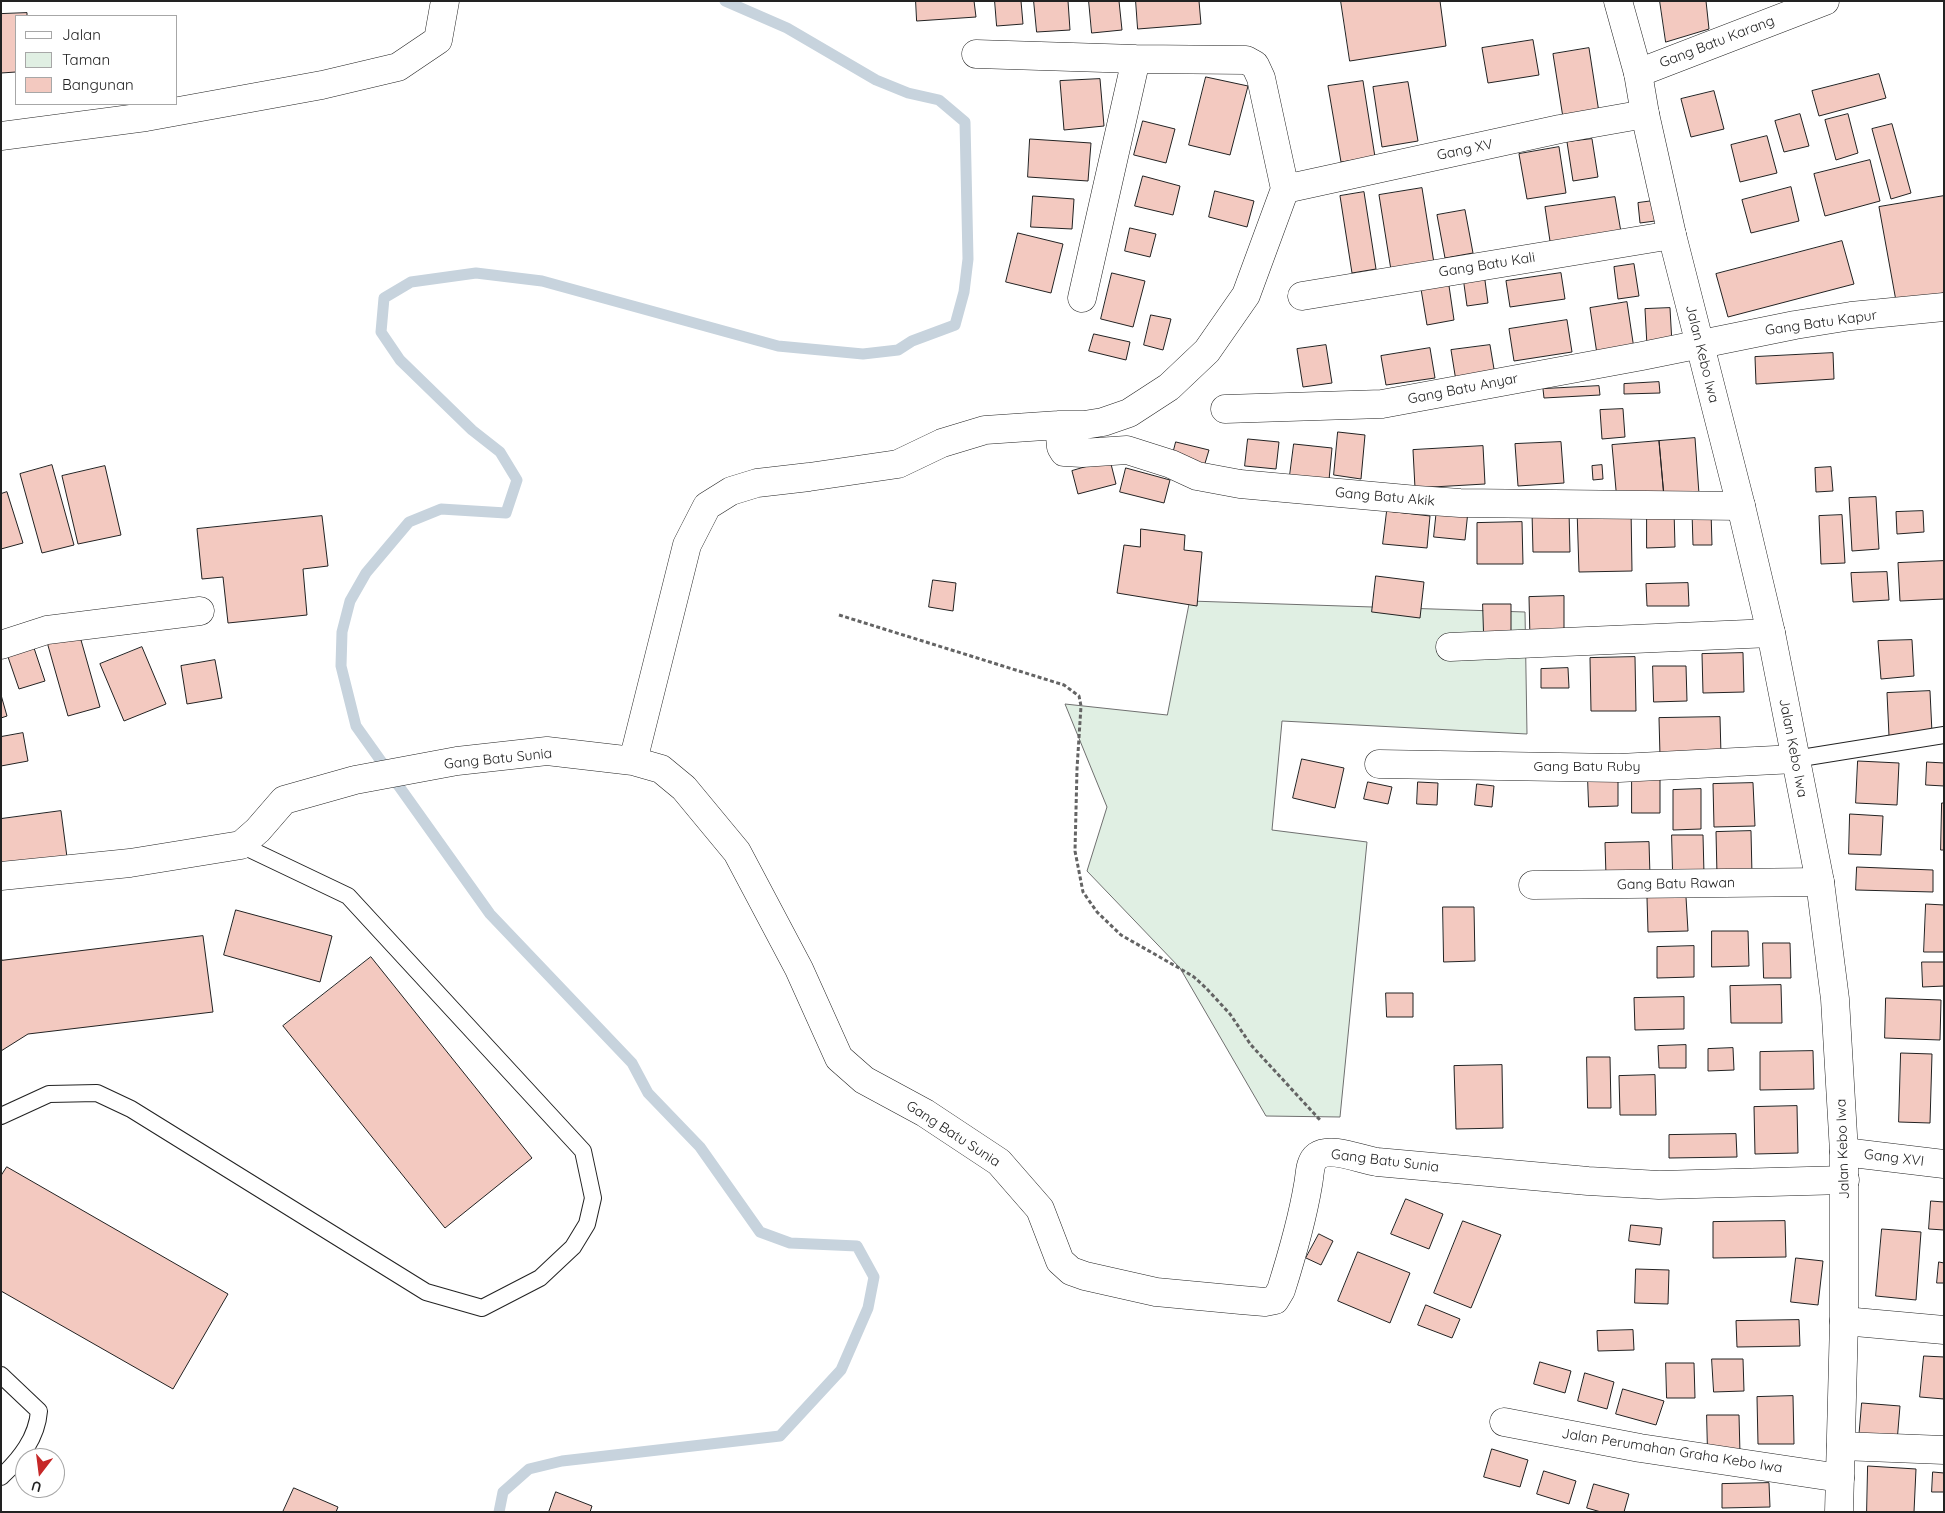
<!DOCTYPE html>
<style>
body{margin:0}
#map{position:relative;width:1945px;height:1513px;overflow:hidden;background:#fff;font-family:Quicksand,sans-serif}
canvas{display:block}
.frame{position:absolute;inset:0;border:2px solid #222;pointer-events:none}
.legend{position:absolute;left:15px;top:15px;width:162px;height:90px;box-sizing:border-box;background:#fff;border:1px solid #a7a7a7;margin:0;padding:6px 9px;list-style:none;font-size:15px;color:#222}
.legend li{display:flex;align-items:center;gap:10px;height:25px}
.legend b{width:25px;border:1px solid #a7a7a7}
.north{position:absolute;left:15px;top:1448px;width:50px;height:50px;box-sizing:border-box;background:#fff;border:1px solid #a7a7a7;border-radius:50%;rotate:195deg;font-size:14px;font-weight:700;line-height:20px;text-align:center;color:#222}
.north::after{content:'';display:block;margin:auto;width:18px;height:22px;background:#c62828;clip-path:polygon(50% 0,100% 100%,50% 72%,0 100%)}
</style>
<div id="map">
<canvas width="1945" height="1513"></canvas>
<div class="frame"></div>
<ul class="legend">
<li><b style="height:6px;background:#fff"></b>Jalan</li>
<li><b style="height:14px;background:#e0efe3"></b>Taman</li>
<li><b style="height:14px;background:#f3c9c0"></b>Bangunan</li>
</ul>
<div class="north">U</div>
</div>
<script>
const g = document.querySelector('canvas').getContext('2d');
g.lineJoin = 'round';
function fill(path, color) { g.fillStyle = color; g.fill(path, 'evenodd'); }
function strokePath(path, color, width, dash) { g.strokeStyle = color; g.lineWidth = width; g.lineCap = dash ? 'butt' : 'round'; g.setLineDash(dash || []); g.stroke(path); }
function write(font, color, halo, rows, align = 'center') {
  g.font = font + ' Quicksand,sans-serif'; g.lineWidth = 4; g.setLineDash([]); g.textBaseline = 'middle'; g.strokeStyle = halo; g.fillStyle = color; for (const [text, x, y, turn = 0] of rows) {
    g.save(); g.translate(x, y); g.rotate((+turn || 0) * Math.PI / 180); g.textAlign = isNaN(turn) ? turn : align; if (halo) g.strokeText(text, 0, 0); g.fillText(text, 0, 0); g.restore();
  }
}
const green = new Path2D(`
 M1190,601L1525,612L1527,734L1282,721L1272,830L1367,842L1340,1117L1266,1116L1180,968L1087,871L1107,807L1065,704L1167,715Z`);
fill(green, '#e0efe3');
strokePath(green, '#6f6f6f', 1);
strokePath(new Path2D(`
 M499,1512L503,1492L529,1469L562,1461L780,1436L841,1370L868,1308L874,1277L857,1246L790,1243L760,1232L700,1147L648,1093L632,1063L490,914L356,726L341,666L342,632L350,601L366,573L409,522L441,509L506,513L517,480L500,452L472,430L400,360L381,332L384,298L411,282L476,273L542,281L778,346L863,354L898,350L912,341L955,325L964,292L968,259L965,122L939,100L908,93L876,80L787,28L725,1`), '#c7d3dd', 11);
const building = new Path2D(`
 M916,1H974L976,17L917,21Z
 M995,1H1021L1023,24L997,26Z
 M1034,1H1068L1070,30L1037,32Z
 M1089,1H1119L1122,30L1092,33Z
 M1136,1H1199L1201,24L1138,29Z
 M1341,1H1440L1446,46L1350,61Z
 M1660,1H1706L1709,29L1666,42Z
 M27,13V16H16V72L1,73V14Z
 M1533,40L1539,75L1488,83L1482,48Z
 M1589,48L1600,119L1564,124L1553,54Z
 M1879,74L1886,98L1819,116L1812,91Z
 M1206,77L1248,86L1230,155L1189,145Z
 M1100,79L1104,126L1064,130L1060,81Z
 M1363,81L1375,157L1341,162L1328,86Z
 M1408,82L1418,141L1382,147L1373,87Z
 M1714,91L1724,129L1691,137L1681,99Z
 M1800,114L1809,146L1784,152L1775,121Z
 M1848,114L1858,153L1836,160L1825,120Z
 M1143,121L1175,129L1166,163L1134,155Z
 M1892,124L1911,193L1891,199L1872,129Z
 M1767,136L1777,173L1740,182L1731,145Z
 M1030,139L1091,143L1088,181L1028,177Z
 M1592,139L1598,177L1573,181L1567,142Z
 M1559,147L1566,193L1527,199L1519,154Z
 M1870,160L1880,201L1825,216L1814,174Z
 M1143,176L1180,186L1173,215L1135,206Z
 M1791,187L1799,221L1751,233L1742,200Z
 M1422,188L1434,263L1391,270L1379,195Z
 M1215,191L1254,201L1247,227L1209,217Z
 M1364,192L1376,269L1352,273L1340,196Z
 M1033,196L1074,199L1072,229L1031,227Z
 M1944,196V293L1896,301L1879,207Z
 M1615,197L1622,238L1551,248L1545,207Z
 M1653,201L1655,221L1640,223L1638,203Z
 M1465,210L1473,253L1445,258L1437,215Z
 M1130,228L1156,234L1150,257L1125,251Z
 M1018,233L1063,244L1051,293L1006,282Z
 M1842,241L1854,284L1728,317L1716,274Z
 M1634,264L1639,296L1618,299L1614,267Z
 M1112,273L1145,281L1133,327L1101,319Z
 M1484,273L1488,303L1467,306L1463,277Z
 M1561,273L1565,299L1510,307L1506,281Z
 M1448,279L1454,320L1427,325L1420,283Z
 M1627,302L1634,349L1597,354L1590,308Z
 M1670,308L1672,344L1647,346L1645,309Z
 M1151,315L1171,319L1163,350L1144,345Z
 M1567,320L1572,352L1514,361L1509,329Z
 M1094,334L1130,342L1126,360L1089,351Z
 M1326,345L1332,383L1303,387L1297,349Z
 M1490,345L1495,375L1456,381L1451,350Z
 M1430,348L1435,378L1386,385L1381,356Z
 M1833,353L1834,379L1756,384L1755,357Z
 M1659,382L1660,393L1624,394V384Z
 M1599,386L1600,395L1544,398L1543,389Z
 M1623,409L1625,437L1602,439L1600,410Z
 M1338,432L1365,435L1361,479L1334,475Z
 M1695,438L1699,494L1664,497L1659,441Z
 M1248,439L1279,442L1276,469L1245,466Z
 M1659,441L1664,497L1617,501L1612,445Z
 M1176,442L1209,450L1203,470L1171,462Z
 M1561,442L1564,483L1518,486L1515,444Z
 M1294,444L1332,448L1329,480L1290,475Z
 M1483,446L1485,484L1415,488L1413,450Z
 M1110,460L1116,484L1078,494L1072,471Z
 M52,465L74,545L42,553L20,474Z
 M1602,465L1603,479L1593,480L1592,466Z
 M105,466L121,535L78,544L62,476Z
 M1831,467L1833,491L1816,492L1815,468Z
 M1126,468L1170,480L1164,503L1120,492Z
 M7,492L23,543L1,549V494Z
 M1876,497L1879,549L1852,551L1849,498Z
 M1437,508L1468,511L1465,540L1434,537Z
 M1631,508L1632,571L1579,572L1577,509Z
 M1647,510H1674L1675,547L1647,548Z
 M1387,511L1430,516L1427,548L1383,544Z
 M1569,511L1570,552H1533L1532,512Z
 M1711,511L1712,545H1693L1692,512Z
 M1923,511L1924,532L1897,534L1896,512Z
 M1842,515L1845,563L1821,564L1819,516Z
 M322,516L328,566L303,569L307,615L228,623L223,577L202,579L197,529Z
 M1522,522L1523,564H1477V523Z
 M1141,529L1185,535L1184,550L1202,552L1197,606L1117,593L1124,545L1140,547Z
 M1944,561V599L1900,601L1898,563Z
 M1887,572L1889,600L1853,602L1851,573Z
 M1376,576L1424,582L1420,618L1372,612Z
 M933,580L956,583L953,611L929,607Z
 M1688,583L1689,606H1647L1646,584Z
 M1564,596V638L1530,639L1529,597Z
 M1483,604H1511V635H1484Z
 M79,633L100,707L68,716L47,642Z
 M1912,640L1914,676L1881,679L1878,641Z
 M33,645L45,681L19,689L7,654Z
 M142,647L166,704L124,721L100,664Z
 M1743,653L1744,692L1703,693L1702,654Z
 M1635,657L1636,711H1591L1590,658Z
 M215,660L222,698L187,704L181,666Z
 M1653,666H1686L1687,701L1654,702Z
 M1568,668L1569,688H1541V669Z
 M1930,691L1932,733L1889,736L1887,693Z
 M1,695L7,716L1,718Z
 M1720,717L1721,755L1660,756L1659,718Z
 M23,733L28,761L1,766V737Z
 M1302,759L1344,768L1335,808L1293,798Z
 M1858,761L1899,763L1897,805L1856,803Z
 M1927,762L1944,763V786L1926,785Z
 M1588,779H1618V806L1589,807Z
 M1632,779H1660V813H1632Z
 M1368,782L1392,787L1388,804L1364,799Z
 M1418,782L1438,783L1437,805L1417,804Z
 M1753,783L1755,826L1714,827L1713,784Z
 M1477,784L1494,786L1492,807L1475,805Z
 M1701,789V829L1673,830V790Z
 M1942,803H1944V850H1941Z
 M61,811L68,865L1,874V819Z
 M1850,814L1883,816L1881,855L1849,854Z
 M1751,831L1752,875H1717L1716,832Z
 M1672,835H1703L1704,874H1673Z
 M1649,842L1650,876H1606L1605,843Z
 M1857,867L1933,870V892L1856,890Z
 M1686,897L1688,931L1648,932L1647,898Z
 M1926,904L1944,905V952H1924Z
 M1443,907H1474L1475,961L1444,962Z
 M236,910L332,936L320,982L224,955Z
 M1712,931H1748L1749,966L1712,967Z
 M203,936L213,1012L28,1034L1,1051V958L2,960Z
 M1763,943H1790L1791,978H1764Z
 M1694,946V977L1657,978V947Z
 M371,957L532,1158L445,1228L283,1026Z
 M1922,962H1944V986L1923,987Z
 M1781,985L1782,1023H1731L1730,986Z
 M1386,993H1413V1017H1387Z
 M1684,997V1029L1635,1030L1634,998Z
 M1886,998L1941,1000L1940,1040L1885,1038Z
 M1686,1045V1068H1659L1658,1046Z
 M1733,1048L1734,1070L1708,1071V1049Z
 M1813,1051L1814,1089L1760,1090V1052Z
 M1901,1053L1932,1054L1930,1123L1899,1122Z
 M1587,1057H1610L1611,1108H1588Z
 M1502,1065L1503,1128L1456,1129L1454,1066Z
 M1655,1075L1656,1115H1620L1619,1076Z
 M1797,1106L1798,1153L1755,1154L1754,1107Z
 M1736,1134L1737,1157L1669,1158V1135Z
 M7,1167L228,1294L173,1389L1,1291V1176Z
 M1406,1199L1443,1214L1429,1249L1391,1234Z
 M1931,1201L1944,1202V1230L1929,1229Z
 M1463,1221L1501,1235L1471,1308L1434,1293Z
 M1785,1221L1786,1257L1713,1258V1222Z
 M1631,1225L1662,1228L1660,1245L1629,1241Z
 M1882,1229L1921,1232L1916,1300L1876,1296Z
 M1319,1234L1333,1241L1321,1265L1306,1258Z
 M1358,1252L1410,1273L1390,1323L1338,1301Z
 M1796,1258L1823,1261L1818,1305L1791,1302Z
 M1939,1262L1944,1263V1283H1937Z
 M1636,1269L1669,1270L1668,1304L1635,1303Z
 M1426,1305L1460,1319L1452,1338L1418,1325Z
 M1799,1320L1800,1346L1737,1347L1736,1321Z
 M1633,1330L1634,1350L1598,1351L1597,1331Z
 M1924,1356L1944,1357V1399L1920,1397Z
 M1712,1359H1743L1744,1391L1714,1392Z
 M1540,1362L1571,1371L1565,1393L1534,1384Z
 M1666,1363H1694L1695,1398H1667Z
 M1585,1373L1614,1382L1607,1409L1578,1401Z
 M1623,1389L1664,1401L1656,1425L1616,1414Z
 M1793,1396L1794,1444H1758L1757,1397Z
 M1862,1403L1900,1406L1897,1442L1859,1439Z
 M1707,1415H1739L1740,1454L1708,1455Z
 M1492,1449L1528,1460L1520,1487L1484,1477Z
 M1868,1466L1916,1469L1914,1512H1867Z
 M1544,1471L1576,1481L1569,1504L1537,1494Z
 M1933,1472L1944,1473V1492H1932Z
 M1769,1483L1770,1507L1722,1508V1484Z
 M1594,1484L1629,1494L1624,1512H1601L1587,1508Z
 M294,1488L338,1507L336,1512H283Z
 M556,1492L592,1506L590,1512H549Z`);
fill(building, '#f3c9c0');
strokePath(building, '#222', 1);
const lane = new Path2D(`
 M1795,759L1944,735
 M1,1116L49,1094L97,1093L131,1109L426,1292L482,1308L540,1278L573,1247L587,1224L593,1198L583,1151L348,896L241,845
 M1,1375L39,1411C37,1438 20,1459 1,1477`);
const street = new Path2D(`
 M1638,73L1825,1
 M1,136L146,117L322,85L398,67L438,40L445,1
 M1285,189L1560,129L1645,114
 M1302,296L1672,235
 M1082,298L1136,59
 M1225,409L1382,404L1642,356L1795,325L1851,316L1944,307
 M1059,425L1061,447L1064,452L1082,453L1127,450L1171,464L1197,476L1240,484L1417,500L1460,503L1741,506
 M1,645L47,630L200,611
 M1450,647L1771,633
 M633,761L687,545L707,506L731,491L757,483L809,477L898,464L942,443L985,430L1059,425H1084L1103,422L1129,413L1169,387L1207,351L1246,295L1285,189L1261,78L1255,65L1246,60L1136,59L976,54
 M1379,764L1619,768L1795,759
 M1,876L130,863L241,845L258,830L284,800L355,780L457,761L547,751L633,761L661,769L684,788L737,852L799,969L839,1058L864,1080L925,1113L999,1162L1040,1209L1060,1261L1071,1271L1085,1276L1156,1292L1241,1300L1265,1302L1275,1300L1281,1290C1292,1255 1302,1221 1308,1185C1310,1176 1309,1162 1317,1156C1331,1146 1362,1160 1377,1162L1588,1181L1659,1185L1845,1180
 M1533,885L1820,882
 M1844,1152L1944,1164
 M1844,1321L1944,1330
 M1504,1422L1640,1448L1840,1478
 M1841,1446L1944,1450`);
const secondary = new Path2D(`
 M1618,1L1638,73L1645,114L1672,235L1741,506L1771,633L1820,882L1835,999L1844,1152V1321L1839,1512`);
strokePath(lane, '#222', 18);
strokePath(street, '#222', 29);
strokePath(secondary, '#222', 29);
strokePath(new Path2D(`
 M839,615L1064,685L1079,696L1081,706L1077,769L1075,851L1083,892L1097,912L1121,935L1179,968L1194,977L1206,988L1230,1014L1251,1045L1320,1120`), '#646464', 3, [4, 2.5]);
strokePath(lane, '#fff', 16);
strokePath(street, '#fff', 28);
strokePath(secondary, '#fff', 28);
write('14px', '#222', '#fff', [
 ["Gang Batu Karang",1717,42,-21],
 ["Gang XV",1465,150,-12],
 ["Gang Batu Kali",1487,265,-9],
 ["Gang Batu Kapur",1821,323,-8],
 ["Jalan Kebo Iwa",1702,354,76],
 ["Gang Batu Anyar",1463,389,-11],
 ["Gang Batu Akik",1385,497,5],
 ["Jalan Kebo Iwa",1793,748,79],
 ["Gang Batu Sunia",498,759,-6],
 ["Gang Batu Ruby",1587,767],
 ["Gang Batu Rawan",1676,884,-1],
 ["Gang Batu Sunia",953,1134,33],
 ["Jalan Kebo Iwa",1843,1149,-92],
 ["Gang XVI",1894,1158,7],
 ["Gang Batu Sunia",1385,1161,7],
 ["Jalan Perumahan Graha Kebo Iwa",1672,1451,9]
]);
</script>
